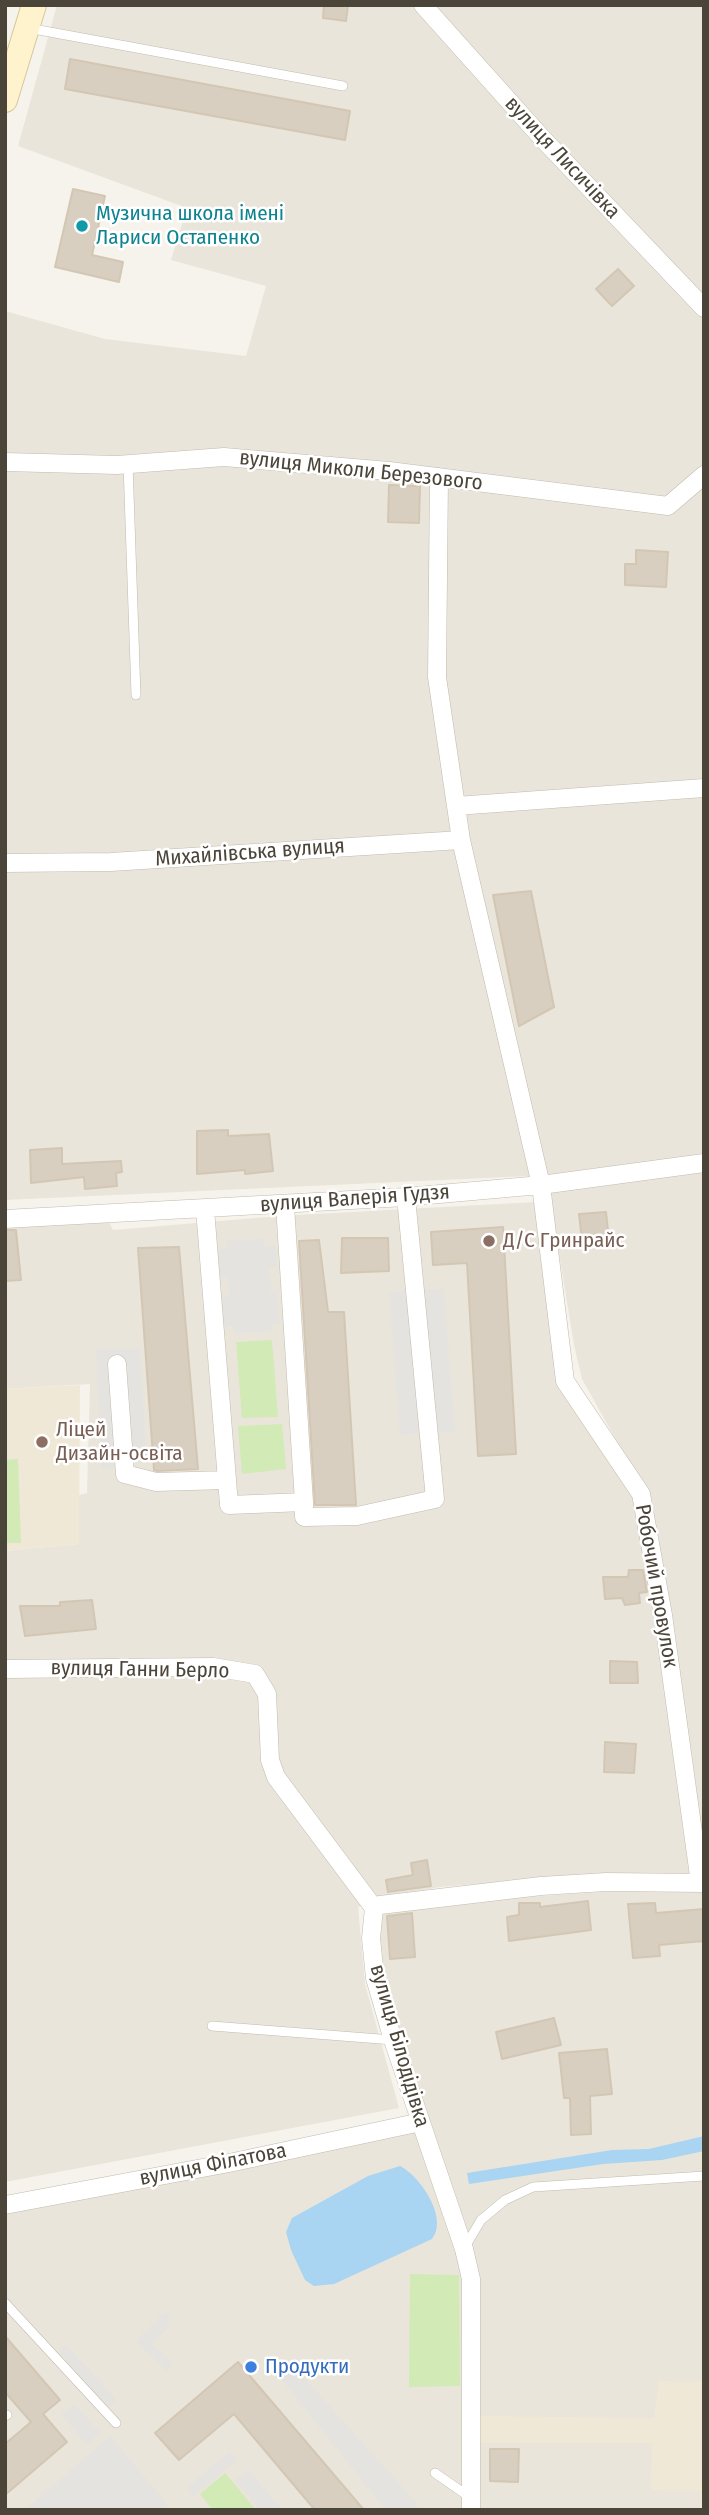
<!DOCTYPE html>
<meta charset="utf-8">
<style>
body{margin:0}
#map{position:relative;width:709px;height:2515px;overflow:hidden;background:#f6f3ec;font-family:"Fira Sans Condensed",sans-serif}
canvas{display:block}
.frame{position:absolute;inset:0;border:7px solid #4b4439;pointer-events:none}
</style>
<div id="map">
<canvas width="709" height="2515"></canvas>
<div class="frame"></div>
</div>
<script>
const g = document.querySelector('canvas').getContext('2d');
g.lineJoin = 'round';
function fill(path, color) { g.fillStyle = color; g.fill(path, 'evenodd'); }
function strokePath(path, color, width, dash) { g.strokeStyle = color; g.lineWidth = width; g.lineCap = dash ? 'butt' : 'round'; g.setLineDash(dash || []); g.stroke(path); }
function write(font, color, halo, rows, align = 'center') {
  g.font = font + ' "Fira Sans Condensed",sans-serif'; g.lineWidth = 5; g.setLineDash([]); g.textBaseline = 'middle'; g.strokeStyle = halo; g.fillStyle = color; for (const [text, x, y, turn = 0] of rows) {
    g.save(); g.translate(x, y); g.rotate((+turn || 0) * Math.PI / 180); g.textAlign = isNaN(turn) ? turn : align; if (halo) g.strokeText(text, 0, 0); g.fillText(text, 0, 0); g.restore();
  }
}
fill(new Path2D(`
 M57,5H704V1875L598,1874L440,1887L377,1899L358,1907L365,1984L399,2108L5,2182V1551L79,1544V1495L87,1493L90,1384L5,1389V1226L108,1220L113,1230L279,1216L535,1202L558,1383L649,1499L582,1379L574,1345L551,1204V1175L5,1200V311L105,339L246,356L266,286L171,260L187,208L18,146Z
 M606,1889L704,1890V2510H5V2208L424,2124L377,1978L376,1911L463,1901L600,1892Z`), '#eae5da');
fill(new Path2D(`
 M80,1385L79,1544L5,1551V1389Z
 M659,2381L704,2382V2510H701V2491L651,2490L652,2443H471L470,2416L654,2418Z`), '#efe8d6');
fill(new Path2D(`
 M272,1340L278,1417L242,1418L236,1342Z
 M282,1424L286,1469L242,1474L238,1426Z
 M18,1459L21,1543H5V1460Z
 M410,2274L459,2275L460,2386L409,2387Z
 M225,2473L256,2510H213L200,2494Z`), '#d2eab5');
fill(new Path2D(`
 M264,1239V1246L276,1245L277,1267H269L271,1291L277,1292L280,1324H272V1331L235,1333L233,1326L224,1327L221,1297L229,1296L228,1278H220L217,1250L227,1249L226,1241Z
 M444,1289L455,1432L400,1435L389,1292Z
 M96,1349H140L147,1462H116V1469L102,1468Z
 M170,2313L169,2326L152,2345L172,2362L168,2372L136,2342L163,2314Z
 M65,2344L116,2399L107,2409L60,2353Z
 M268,2362L291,2363L418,2505L412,2510H386Z
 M75,2405L100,2433L86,2445L62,2414Z
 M110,2436L168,2505L163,2510H25Z
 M229,2452L237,2459L193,2497L187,2488Z
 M249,2470L282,2510H260L235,2480Z`), '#e5e3e0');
fill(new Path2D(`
 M704,2136V2151L662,2160L603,2164L469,2184L467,2173L612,2150L649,2149Z
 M400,2166C420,2176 449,2218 432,2239L334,2284L314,2286L305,2280L291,2250L286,2232L292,2218L368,2176Z`), '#a9d4f2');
const building = new Path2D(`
 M324,5H348L346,21L323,18Z
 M70,59L350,111L345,140L65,89Z
 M73,189L105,196L92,255L123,262L119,282L55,267Z
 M618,269L634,286L612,306L596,289Z
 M389,485L420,486L419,523L388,522Z
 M636,550L668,552L666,587L625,585V564H636Z
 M531,891L554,1007L519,1026L493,895Z
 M228,1130V1136L269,1134L273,1171L245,1174V1170L197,1174V1131Z
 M62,1148V1164L121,1161L122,1172L116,1173L117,1186L85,1189L84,1177L31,1183L30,1150Z
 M606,1212L609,1240L582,1241L579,1214Z
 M503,1227L516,1454L478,1456L467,1263L433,1265L431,1232Z
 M5,1230H16L21,1280L5,1281Z
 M342,1238H388L389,1271L341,1273Z
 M319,1240L328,1312H344L356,1505H315L299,1241Z
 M179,1247L198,1469L157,1471L154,1470L138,1248Z
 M629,1570H643L647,1592L639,1593L640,1603L625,1605L622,1598L605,1599L603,1577H628Z
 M92,1600L96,1629L25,1636L20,1606H60V1602Z
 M610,1661L637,1662L638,1683H610Z
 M605,1742L636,1744L634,1773L604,1772Z
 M427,1860L431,1886L388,1892L386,1880L413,1875L411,1863Z
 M588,1901L591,1930L509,1941L507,1917L519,1915V1903H540V1907Z
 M655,1903L656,1913L704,1909V1941L659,1945L660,1956L633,1958L628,1904Z
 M412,1913L415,1957L390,1959L387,1916Z
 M554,2018L561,2045L502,2059L496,2032Z
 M607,2049L612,2094L590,2096L591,2134L571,2135L570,2098H564L559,2053Z
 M5,2336L60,2400L43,2414L67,2442L5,2495V2444L31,2422L5,2392Z
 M238,2362L364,2510H315L234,2414L179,2460L155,2433Z
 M490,2449H519L518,2482L490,2481Z`);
fill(building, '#d8cfc1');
strokePath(building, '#d3c7b4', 2);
const service = new Path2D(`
 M28,28L343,86
 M128,464L136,695
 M212,2026L393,2040
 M465,2247L481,2220L505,2200L533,2187L704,2176
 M5,2303L116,2423
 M5,2416L7,2415
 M435,2473L471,2498`);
const minor = new Path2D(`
 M423,5L542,138L704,308
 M5,462L117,465L224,457L389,471L668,506L704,475
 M439,477L437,677L461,840L541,1185L565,1381L641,1494L663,1615L700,1883
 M456,806L704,788
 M5,863L111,862L461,840
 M5,1219L406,1197L541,1185L704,1163
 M117,1364L125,1474L156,1482L227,1480L205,1209
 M227,1480L229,1505L304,1502L285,1205
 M304,1502V1517L357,1516L435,1499L406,1197
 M5,1669L213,1667L255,1674L267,1694L270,1760L276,1777L374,1908
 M5,2205L229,2163L421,2122
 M471,2510V2279L464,2249L393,2040L375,1978L371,1938L374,1908L380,1905L541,1886L606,1882L704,1883`);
const secondary = new Path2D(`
 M5,100L34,5`);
strokePath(service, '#c2bbae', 10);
strokePath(minor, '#c2bbae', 19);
strokePath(secondary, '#d6c79b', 26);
strokePath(service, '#fff', 9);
strokePath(minor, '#fff', 18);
strokePath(secondary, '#fff3cd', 24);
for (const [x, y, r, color] of [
 [82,226,7,"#0f9aa8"],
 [489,1241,7,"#8d6e63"],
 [42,1442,7,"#8d6e63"],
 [251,2367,7,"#3f7fe0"]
]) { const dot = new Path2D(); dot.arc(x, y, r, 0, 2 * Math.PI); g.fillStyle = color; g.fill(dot); strokePath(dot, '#fff', 2.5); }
write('21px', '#4b4439', '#fff', [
 ["вулиця Лисичівка",562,158,47],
 ["вулиця Миколи Березового",361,471,6],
 ["Михайлівська вулиця",250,853,-4],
 ["вулиця Валерія Гудзя",355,1199,-4],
 ["Робочий провулок",656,1586,80],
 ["вулиця Ганни Берло",140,1670,1],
 ["вулиця Білодідівка",399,2046,74],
 ["вулиця Філатова",213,2165,-11]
]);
write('21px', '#0d838f', '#fff', [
 ["Музична школа імені",96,214],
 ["Лариси Остапенко",96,238]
], 'left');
write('21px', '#785e54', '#fff', [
 ["Д/С Гринрайс",503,1241],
 ["Ліцей",56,1430],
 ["Дизайн-освіта",56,1454]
], 'left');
write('21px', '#366cbe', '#fff', [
 ["Продукти",265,2367]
], 'left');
</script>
